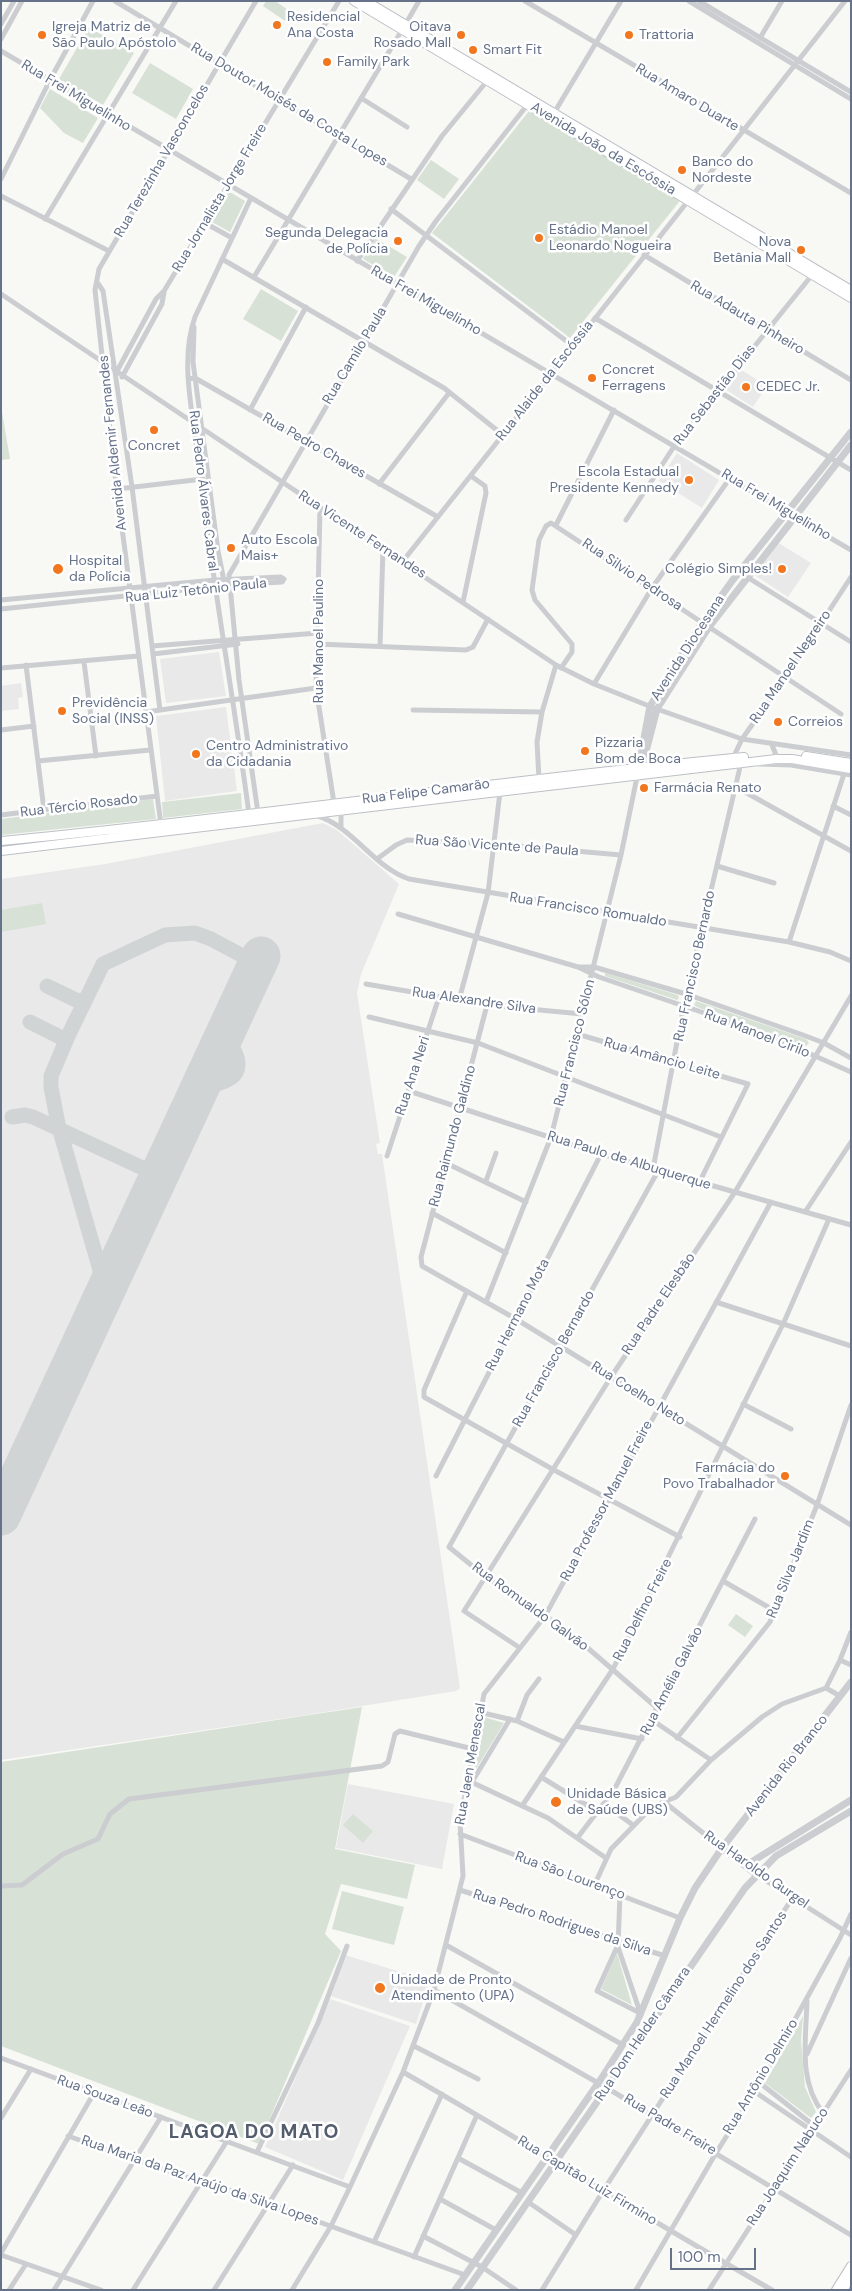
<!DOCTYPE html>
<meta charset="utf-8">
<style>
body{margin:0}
#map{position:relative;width:852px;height:2291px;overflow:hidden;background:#f8f9f5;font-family:"DM Sans",sans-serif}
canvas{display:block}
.frame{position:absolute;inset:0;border:2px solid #657289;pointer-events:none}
.scale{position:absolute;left:670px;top:2248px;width:86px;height:22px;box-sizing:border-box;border:2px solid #657289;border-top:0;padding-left:6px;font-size:15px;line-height:18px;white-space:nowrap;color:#657289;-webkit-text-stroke:4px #fff;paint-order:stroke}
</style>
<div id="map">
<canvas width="852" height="2291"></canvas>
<div class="frame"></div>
<div class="scale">100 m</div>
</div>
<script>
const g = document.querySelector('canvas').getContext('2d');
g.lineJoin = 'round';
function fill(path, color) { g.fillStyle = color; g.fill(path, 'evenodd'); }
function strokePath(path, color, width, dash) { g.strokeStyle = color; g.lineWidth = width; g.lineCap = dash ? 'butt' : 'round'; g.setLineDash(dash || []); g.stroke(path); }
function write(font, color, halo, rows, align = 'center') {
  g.font = font + ' "DM Sans",sans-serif'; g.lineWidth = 5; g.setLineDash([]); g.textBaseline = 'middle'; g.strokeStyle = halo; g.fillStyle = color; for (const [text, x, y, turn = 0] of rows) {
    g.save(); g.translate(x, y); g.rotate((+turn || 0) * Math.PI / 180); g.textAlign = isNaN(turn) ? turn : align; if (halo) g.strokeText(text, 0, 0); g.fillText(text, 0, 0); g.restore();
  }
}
fill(new Path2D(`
 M740,369L767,386L753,407L725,389Z
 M677,453L719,480L702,508L659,481Z
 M777,542L811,563L788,597L753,574Z
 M219,652L226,696L166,703L160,659Z
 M21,683L23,697L18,698L19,709L1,711V686Z
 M226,707L237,791L165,801L156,716Z
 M323,823L337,830L399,884L361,974L357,993L380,1143L376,1144L378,1154H382L460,1688L456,1691L300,1716L1,1760V879L105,864Z
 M348,1784L454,1804L442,1869L336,1848Z
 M345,1955L430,1981L416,2024L331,1996Z
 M330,1999L410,2026L343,2180L265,2147Z`), '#e9e9e9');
fill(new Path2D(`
 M266,1H275L290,11L285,21L263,6Z
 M89,27L134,53L103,105L59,79Z
 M150,63L193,89L176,119L132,93Z
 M50,89L98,118L83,143L64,133L40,108Z
 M529,111L675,197L679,202L570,338L432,233Z
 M431,160L459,179L444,199L417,180Z
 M228,191L245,201L230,232L210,221Z
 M375,238L407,257L394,277L363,259Z
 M261,289L298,311L281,341L243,319Z
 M1,406L10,459L1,460Z
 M241,793L242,809L163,818L162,802Z
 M153,799L156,819L1,835V819Z
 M42,903L46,924L1,932V910Z
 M605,973L678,995L679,998L677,1000L605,976Z
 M696,1001L806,1039L809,1043L806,1046H802L697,1007L694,1005Z
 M736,1614L753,1626L745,1637L728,1625Z
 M362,1707L335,1849L415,1865L407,1899L341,1884L325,1934L341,1951L259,2144L1,2046V1762Z
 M484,1717L504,1723L473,1774Z
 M353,1814L373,1831L363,1843L343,1825Z
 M342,1891L404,1907L394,1945L332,1929Z
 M617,1953L632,2005L601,1989Z
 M803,2016L801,2040L805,2087L816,2112L811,2118L765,2083Z`), '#d8e1d6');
strokePath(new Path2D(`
 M47,986L78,1001L86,999
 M30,1022L62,1038L68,1036
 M192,1106C198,1099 203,1092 211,1087C217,1083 223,1083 229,1079C247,1069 234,1047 224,1036
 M12,1117L25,1115L33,1117L149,1171L154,1181V1187
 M149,1171L164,1166
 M106,1291L58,1124L51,1087V1076L68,1036L103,964L165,935L195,933L211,939L258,964`), '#d1d4d5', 15);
strokePath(new Path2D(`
 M1,1516L261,956`), '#d1d4d5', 39);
const secondary = new Path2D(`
 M354,1L851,298
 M366,1L851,290
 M806,756L851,763
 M1,841C250,818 496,780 744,757
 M1,851L776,759H792L851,769
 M836,2290L851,2266
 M843,2290L851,2277`);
strokePath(secondary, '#bcc0c6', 10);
strokePath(new Path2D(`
 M115,1L411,179
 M525,1L851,193
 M689,1L851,99
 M699,1L851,92
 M1,24L14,1
 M405,25L419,1
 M760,38L782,1
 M1,39L22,1
 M1,51L851,550
 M361,98L407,127
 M554,113L621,1
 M1,179L50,80L93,1
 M1,196L109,251
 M692,196L845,1
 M391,209L573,346
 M45,219L176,1
 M205,223L232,238
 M644,255L851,380
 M222,259L444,388L503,435
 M357,261L442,136L487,81
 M254,277L402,30
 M97,282L103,291L132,487L160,710
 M1,294L556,665L594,684L654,708L742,739L851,755
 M595,318L851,470
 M194,327L193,362L218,551L224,581
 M116,373L156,299L164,291L339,1
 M122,377L162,304L164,292
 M189,379L195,378L438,517
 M250,410L306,307
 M379,484L449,393
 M117,489L203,479
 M320,507L316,688L334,803
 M626,520L675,445L812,275
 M556,525L614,410
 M403,561L688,201
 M747,577L851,642
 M1,600L215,580L281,577L284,579L282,582L230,585L1,609
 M463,602L486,493L485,486L471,476
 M317,644L466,650L473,647L488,619
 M152,646L318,633
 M380,646L383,548
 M153,654L238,644
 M84,662L96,756
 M26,665L44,810
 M1,668L138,656
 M561,668L572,652V644L535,600L532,590L539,540L546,526L551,523L841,714
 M594,684L652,588L730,478
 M413,710L542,712
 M146,712L316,688
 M1,730L34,726
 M772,745L776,755
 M733,758L742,739L786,677L851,577
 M38,761L150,750
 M759,764L791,765L851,775
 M539,779L537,742L542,712L556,665
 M736,787L851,851
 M833,806L851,815
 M258,813L239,680L229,575L419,246L436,221L528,104
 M249,814C233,693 211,573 197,451C192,408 180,359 195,317L251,198
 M1,815L157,796
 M315,815C353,826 373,867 409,879L789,942L830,952L851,961
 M161,825L114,467L95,290L99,269L256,1
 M341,828V810
 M377,859L396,845L407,840L495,844L621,855
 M717,866L774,883
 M398,914L578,967L599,977L713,1016L788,1044L851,1072
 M789,942L844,774
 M578,967H594L686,994L803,1035L824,1043L851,1058
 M366,984L487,1005L582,1014
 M459,1000L488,893L500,792
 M487,1005L421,1257L422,1266L516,1319L851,1525
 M369,1017L478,1043L721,1137
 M577,1034L748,1084L699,1183
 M409,1091L601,1154L851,1225
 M387,1156L439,997
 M446,1163L526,1202
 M653,1169L684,1005L741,763
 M486,1181L496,1153
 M805,1212L851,1142
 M432,1213L506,1253
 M467,1291L424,1390V1397L554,1470L680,1537
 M486,1302L551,1137L621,855L637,777
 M716,1302L851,1346
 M743,1404L791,1429
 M436,1476L601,1154
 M723,1581L775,1611
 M520,1648L464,1611L611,1377L735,1192L851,996
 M840,1660L851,1665
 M826,1688L840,1660L851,1632
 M826,1688L840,1696
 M657,1708L567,1630L486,1577L449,1547L658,1171
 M479,1712L517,1721L564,1742
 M652,1720L711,1760
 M517,1721L527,1695L539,1679
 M575,1726L642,1739
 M677,1738L770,1622L817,1505L851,1405
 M541,1777L598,1812
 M467,1780L548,1818L606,1858
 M472,1782L510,1719
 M663,1801L722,1848
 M604,1804L633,1825
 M522,1806L613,1669L784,1322L829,1219
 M460,1834L680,1918
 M578,1837L614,1790L755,1519
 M757,1875L851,1935
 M1,1886L22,1885L63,1854L98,1839L110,1814L129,1799L382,1766L388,1762L395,1734L400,1731L473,1749
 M594,1886L611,1849L652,1807L676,1797L711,1760L762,1717L782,1704L826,1688
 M460,1890L665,1956
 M620,1894L618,1947L641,2015
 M446,1945L623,2045
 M617,1947L597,1991L638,2012
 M434,1990L607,2088L851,2235
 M807,2001C806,2040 798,2081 823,2113
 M414,2046L478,2079
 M807,2054L851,1958
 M1,2058L350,2187
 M403,2072C527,2143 648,2219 772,2290
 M760,2083L817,2128
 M755,2092L851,2157
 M1,2118L31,2069
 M68,2136L180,2175L245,2195L465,2275
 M257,2152L318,2023L347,1946
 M458,2158L522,2193
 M440,2199L496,2230
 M528,2202L576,2235
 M423,2236L482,2267L516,2290
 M374,2242L442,2094
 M1,2253L94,2093
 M1,2255L101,2290
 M414,2257L477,2115
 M9,2290L26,2264
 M54,2290L161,2117
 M133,2290L227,2141
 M214,2290L293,2165
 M292,2290L331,2226L350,2187L403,2072L434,1990L463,1876L460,1821L484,1694L545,1616L771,1202
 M542,2290L603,2191L793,1897
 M636,2290L716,2153L760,2083L840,1938L851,1914
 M709,2290L851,2070`), '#cbcdd1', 5);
strokePath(new Path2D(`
 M644,759L657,709L709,627L851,445
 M638,771L650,706L702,623L732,581L851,432
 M722,1848L757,1875
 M745,1866L851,1800
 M455,2290L603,2076L637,2022L680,1918L695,1888L722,1848L851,1682
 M467,2290L745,1888L776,1856L851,1811`), '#cbcdd1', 7);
strokePath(secondary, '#fff', 8);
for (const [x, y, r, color] of [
 [277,25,5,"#f1761d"],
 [42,35,5,"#f1761d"],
 [461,35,5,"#f1761d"],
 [629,35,5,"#f1761d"],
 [473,50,5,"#f1761d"],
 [327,62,5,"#f1761d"],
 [682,170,5,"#f1761d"],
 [539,238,5,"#f1761d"],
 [398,241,5,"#f1761d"],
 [801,250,5,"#f1761d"],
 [592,378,5,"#f1761d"],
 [746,387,5,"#f1761d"],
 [154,430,5,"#f1761d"],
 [689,480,5,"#f1761d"],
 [231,548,5,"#f1761d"],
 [58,569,6,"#f1761d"],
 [782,569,5,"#f1761d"],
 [62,711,5,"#f1761d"],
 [778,722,5,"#f1761d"],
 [585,751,5,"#f1761d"],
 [196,754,5,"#f1761d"],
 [644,788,5,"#f1761d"],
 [785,1476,5,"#f1761d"],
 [556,1802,6,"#f1761d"],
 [380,1988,6,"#f1761d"]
]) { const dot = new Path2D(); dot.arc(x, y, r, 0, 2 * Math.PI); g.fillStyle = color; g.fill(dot); strokePath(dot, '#fff', 2); }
write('14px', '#657289', '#fff', [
 ["Residencial",287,17],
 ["Ana Costa",287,33],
 ["Igreja Matriz de",52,27],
 ["São Paulo Apóstolo",52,43],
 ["Oitava",451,27,"right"],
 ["Rosado Mall",451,43,"right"],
 ["Trattoria",639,35],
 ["Smart Fit",483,50],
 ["Family Park",337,62],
 ["Banco do",692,162],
 ["Nordeste",692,178],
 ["Estádio Manoel",549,230],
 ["Leonardo Nogueira",549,246],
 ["Segunda Delegacia",388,233,"right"],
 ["de Polícia",388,249,"right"],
 ["Nova",791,242,"right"],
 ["Betânia Mall",791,258,"right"],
 ["Concret",602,370],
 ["Ferragens",602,386],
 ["CEDEC Jr.",756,387],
 ["Concret",154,446,"center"],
 ["Escola Estadual",679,472,"right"],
 ["Presidente Kennedy",679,488,"right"],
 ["Auto Escola",241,540],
 ["Mais+",241,556],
 ["Hospital",69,561],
 ["da Polícia",69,577],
 ["Colégio Simples!",772,569,"right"],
 ["Previdência",72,703],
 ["Social (INSS)",72,719],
 ["Correios",788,722],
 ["Pizzaria",595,743],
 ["Bom de Boca",595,759],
 ["Centro Administrativo",206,746],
 ["da Cidadania",206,762],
 ["Farmácia Renato",654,788],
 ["Farmácia do",775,1468,"right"],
 ["Povo Trabalhador",775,1484,"right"],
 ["Unidade Básica",567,1794],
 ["de Saúde (UBS)",567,1810],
 ["Unidade de Pronto",391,1980],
 ["Atendimento (UPA)",391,1996]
], 'left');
write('14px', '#657289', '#fff', [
 ["Rua Frei Miguelinho",76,96,31],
 ["Rua Amaro Duarte",687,98,31],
 ["Rua Doutor Moisés da Costa Lopes",289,105,31],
 ["Avenida João da Escóssia",603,149,31],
 ["Rua Terezinha Vasconcelos",162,161,-60],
 ["Rua Jornalista Jorge Freire",220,198,-59],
 ["Rua Frei Miguelinho",426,301,30],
 ["Rua Adauta Pinheiro",747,318,31],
 ["Rua Camilo Paula",355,356,-59],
 ["Rua Alaide da Escóssia",545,381,-52],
 ["Rua Sebastião Dias",715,395,-52],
 ["Avenida Aldemir Fernandes",113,443,-96],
 ["Rua Pedro Chaves",314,446,30],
 ["Rua Pedro Álvares Cabral",203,491,83],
 ["Rua Frei Miguelinho",776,505,31],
 ["Rua Vicente Fernandes",362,535,33],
 ["Rua Silvio Pedrosa",632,575,34],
 ["Rua Luiz Tetônio Paula",196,591,-6],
 ["Rua Manoel Paulino",319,641,-90],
 ["Avenida Diocesana",688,648,-57],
 ["Rua Manoel Negreiro",791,667,-56],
 ["Rua Felipe Camarão",426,792,-7],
 ["Rua Tércio Rosado",79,806,-7],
 ["Rua São Vicente de Paula",497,846,4],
 ["Rua Francisco Romualdo",588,910,9],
 ["Rua Francisco Bernardo",695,966,-78],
 ["Rua Alexandre Silva",474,1001,8],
 ["Rua Manoel Cirilo",757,1034,21],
 ["Rua Francisco Sólon",575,1043,-76],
 ["Rua Amâncio Leite",662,1059,16],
 ["Rua Ana Neri",413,1076,-72],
 ["Rua Raimundo Galdino",453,1136,-75],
 ["Rua Paulo de Albuquerque",629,1161,17],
 ["Rua Padre Elesbão",659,1304,-56],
 ["Rua Hermano Mota",518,1315,-63],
 ["Rua Francisco Bernardo",554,1359,-61],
 ["Rua Coelho Neto",638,1394,32],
 ["Rua Professor Manuel Freire",607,1501,-62],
 ["Rua Silva Jardim",791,1569,-68],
 ["Rua Romualdo Galvão",530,1607,36],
 ["Rua Delfino Freire",643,1610,-63],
 ["Rua Amélia Galvão",672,1681,-63],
 ["Rua Jaen Menescal",471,1764,-80],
 ["Avenida Rio Branco",787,1766,-52],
 ["Rua Haroldo Gurgel",756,1870,35],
 ["Rua São Lourenço",570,1876,20],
 ["Rua Pedro Rodrigues da Silva",562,1923,18],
 ["Rua Manoel Hermelino dos Santos",724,2005,-57],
 ["Rua Dom Helder Câmara",643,2034,-56],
 ["Rua Antônio Delmiro",761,2077,-59],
 ["Rua Souza Leão",105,2097,20],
 ["Rua Padre Freire",670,2125,31],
 ["Rua Joaquim Nabuco",788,2167,-57],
 ["Rua Maria da Paz Araújo da Silva Lopes",200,2181,19],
 ["Rua Capitão Luiz Firmino",587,2181,31]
]);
g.letterSpacing = '1px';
write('bold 19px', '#545d6d', '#fff', [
 ["LAGOA DO MATO",254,2133]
]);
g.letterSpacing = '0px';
</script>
